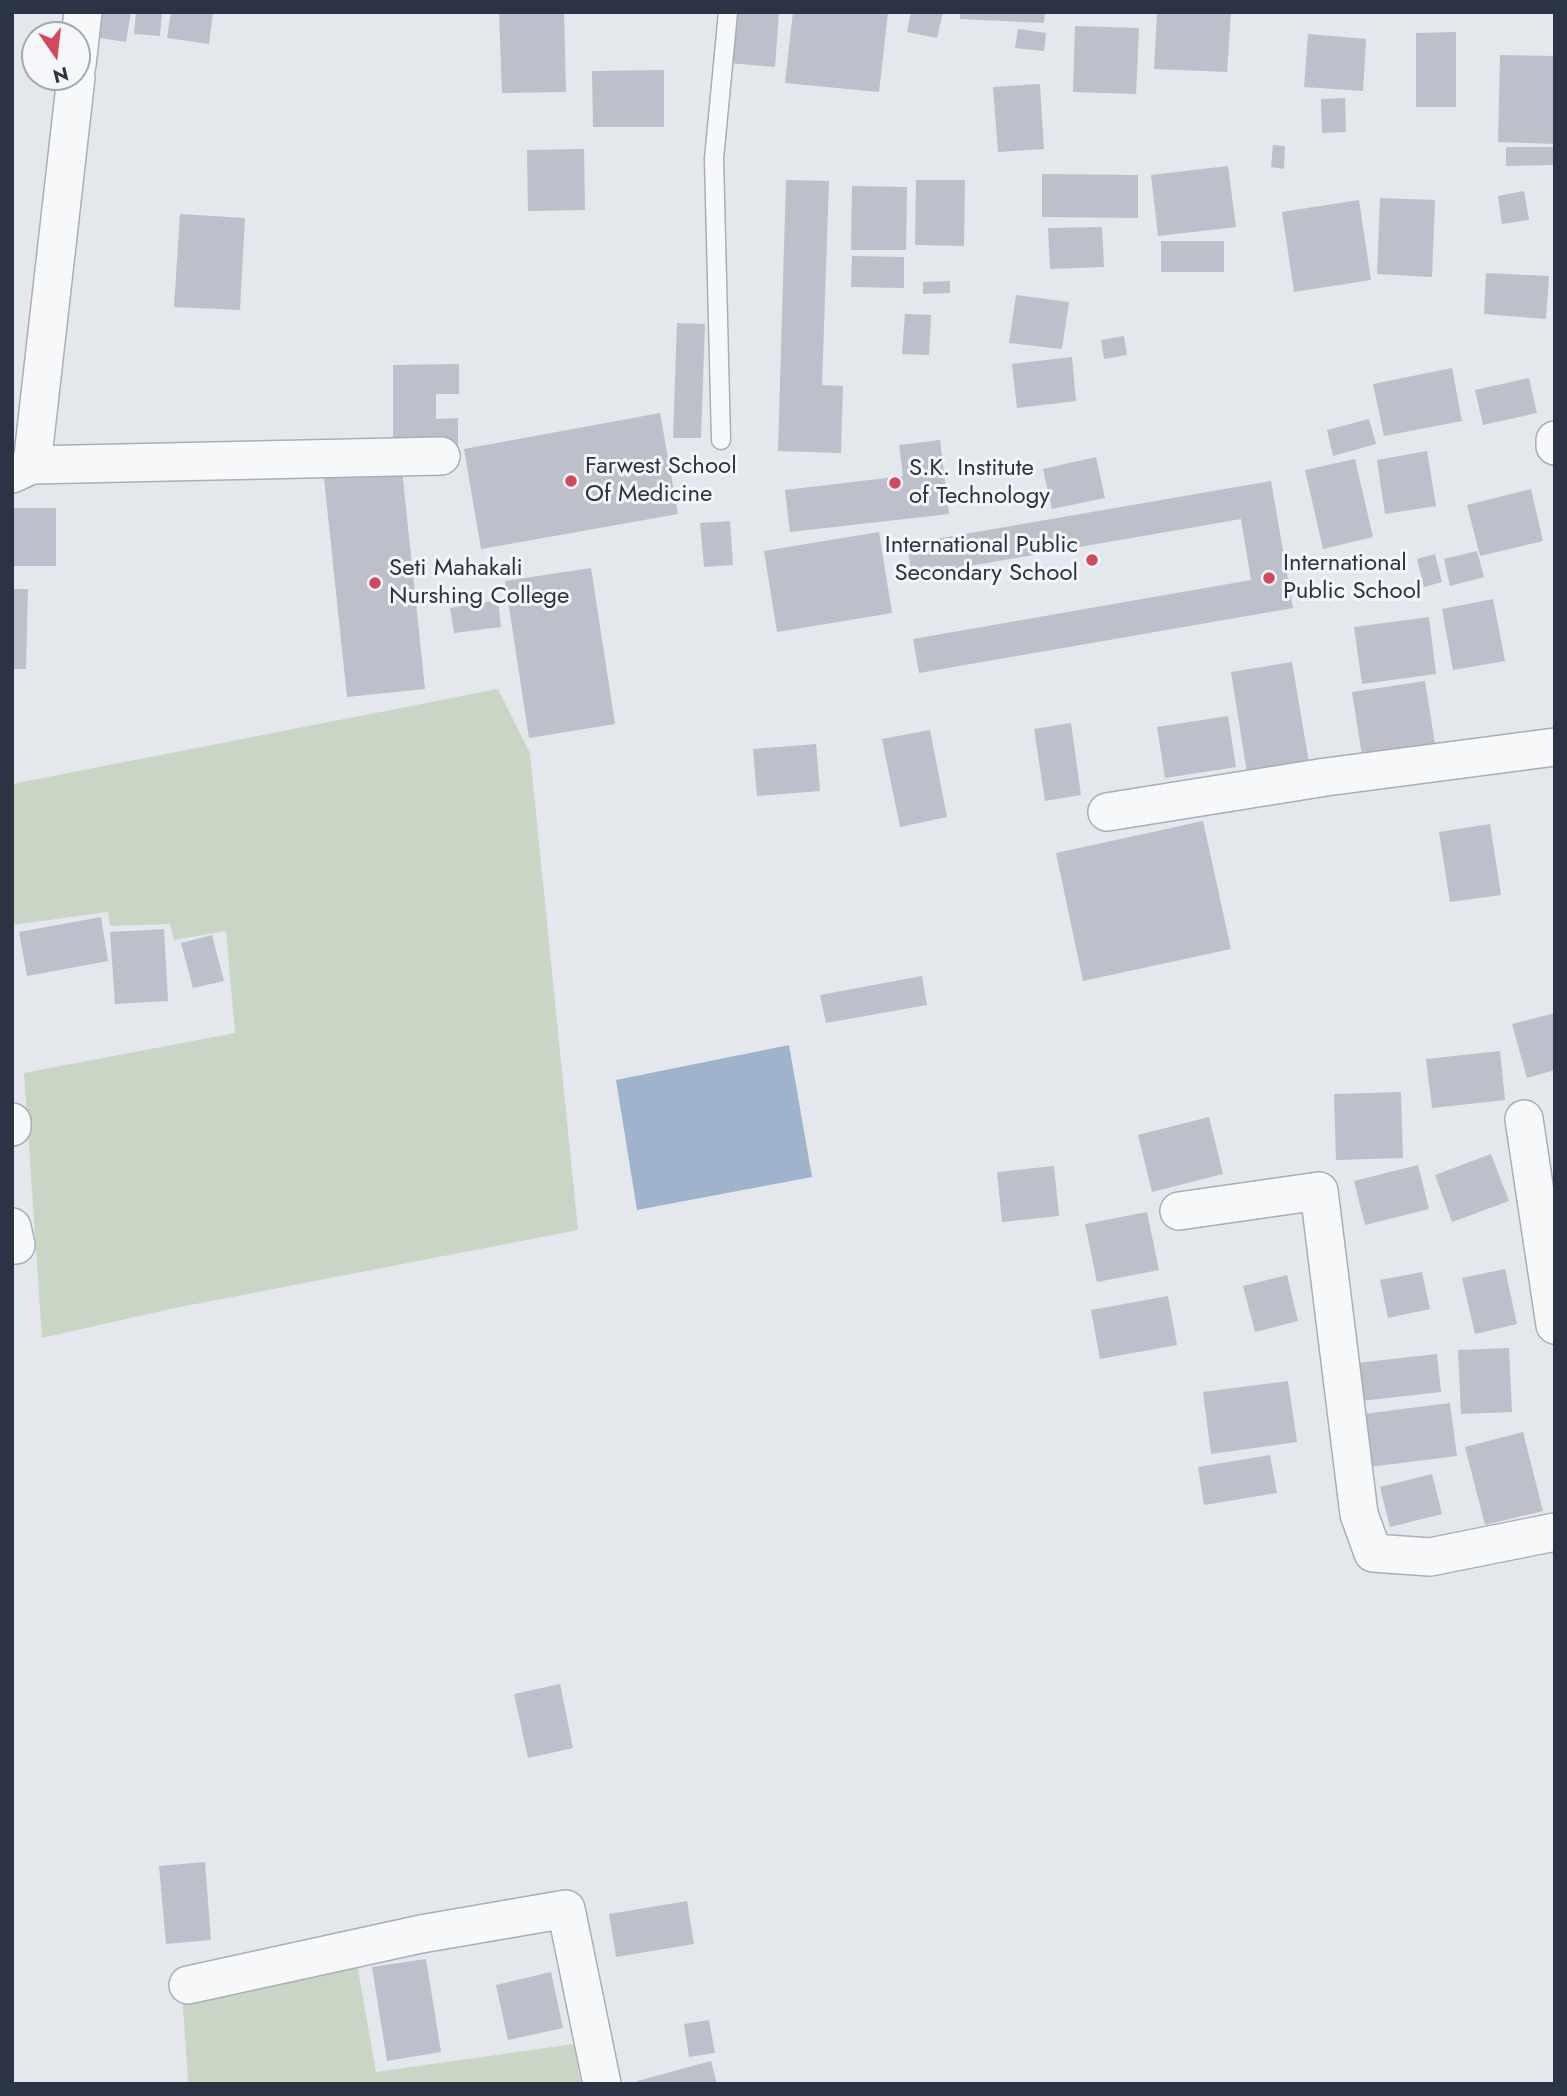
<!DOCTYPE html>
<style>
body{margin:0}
#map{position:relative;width:1567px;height:2096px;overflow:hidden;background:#e4e7ec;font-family:Jost,sans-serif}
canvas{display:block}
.frame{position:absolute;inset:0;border:14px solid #2b3445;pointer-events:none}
.north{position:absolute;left:21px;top:21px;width:70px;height:70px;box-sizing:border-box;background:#f4f6f9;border:2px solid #a4a8b1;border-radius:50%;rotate:166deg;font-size:19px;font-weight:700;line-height:28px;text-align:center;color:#2b3445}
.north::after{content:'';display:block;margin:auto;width:24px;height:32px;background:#d1495b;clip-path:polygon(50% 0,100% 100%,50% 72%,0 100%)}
</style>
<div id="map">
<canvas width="1567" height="2096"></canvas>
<div class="frame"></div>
<div class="north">N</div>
</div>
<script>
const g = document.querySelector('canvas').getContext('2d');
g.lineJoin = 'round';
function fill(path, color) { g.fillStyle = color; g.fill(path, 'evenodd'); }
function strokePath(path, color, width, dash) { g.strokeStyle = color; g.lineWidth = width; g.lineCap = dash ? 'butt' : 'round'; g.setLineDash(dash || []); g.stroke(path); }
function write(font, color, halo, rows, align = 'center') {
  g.font = font + ' Jost,sans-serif'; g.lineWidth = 6; g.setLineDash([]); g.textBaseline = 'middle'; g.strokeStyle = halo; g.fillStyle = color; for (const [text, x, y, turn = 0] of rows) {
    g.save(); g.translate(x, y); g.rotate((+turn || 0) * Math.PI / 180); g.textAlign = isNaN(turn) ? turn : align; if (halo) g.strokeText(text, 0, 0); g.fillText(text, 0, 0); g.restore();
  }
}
fill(new Path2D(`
 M498,689L530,753L578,1230L170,1309L42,1338L24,1073L235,1033L226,931L174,940L170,924L110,926L108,912L12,925V784Z
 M357,1964L376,2072L574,2044L581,2084H180L188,2081L182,1993Z`), '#c9d6c5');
fill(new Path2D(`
 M789,1045L812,1177L637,1210L616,1080Z`), '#9fb4cc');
fill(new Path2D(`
 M90,12H131L126,42L86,36Z
 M136,12H162L160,36L134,34Z
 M171,12H213L209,44L167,38Z
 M499,12H564L566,92L502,93Z
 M733,12H779L775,67L729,63Z
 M793,12H888L879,92L785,83Z
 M911,12H943L937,38L907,32Z
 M960,12H1045L1044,23L960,19Z
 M1157,12H1231L1227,72L1154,69Z
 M1075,26L1139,28L1136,94L1073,92Z
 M1018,29L1046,33L1044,51L1015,48Z
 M1456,32V107H1416V33Z
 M1308,34L1366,39L1363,91L1304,87Z
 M1500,55L1555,56V144L1498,142Z
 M664,70V127H593L592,71Z
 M1040,84L1044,149L998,152L993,87Z
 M1345,98L1346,132L1322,133L1321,99Z
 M1273,145L1285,146L1284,169L1271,167Z
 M1506,147H1554V165L1506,166Z
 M584,149L585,210L528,211L527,150Z
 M1228,166L1236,227L1158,236L1151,175Z
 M1042,174L1138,175V218L1042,217Z
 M786,180L829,181L822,385L843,386L841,453L778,451Z
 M916,180H965L964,246L915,245Z
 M852,186L907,187L906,250H851Z
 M1524,191L1529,220L1502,224L1498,196Z
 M1380,198L1435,200L1432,277L1377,274Z
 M1359,200L1371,280L1294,292L1282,212Z
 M180,214L245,218L240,310L174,307Z
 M1102,227L1104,267L1050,269L1048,228Z
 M1161,241H1224V272H1161Z
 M852,256L904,257V288L851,287Z
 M1486,273L1549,276L1546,319L1484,314Z
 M950,281V293L923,294V282Z
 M1016,295L1069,302L1062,349L1009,343Z
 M905,314L931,315L929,355L902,354Z
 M677,323L705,324L701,438H673Z
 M1124,336L1127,355L1104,359L1101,340Z
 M1072,357L1076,401L1017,408L1012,364Z
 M459,364V394H436V419L458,418V446L393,447V365Z
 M1452,368L1462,421L1384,436L1373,384Z
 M1529,378L1537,413L1483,425L1475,390Z
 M660,413L678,514L481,549L464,449Z
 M1369,419L1376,444L1333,456L1327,430Z
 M940,440L949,514L790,532L785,490L903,476L899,445Z
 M1427,451L1436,506L1385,514L1377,460Z
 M1096,457L1105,498L1052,509L1043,469Z
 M1355,459L1373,537L1323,549L1305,470Z
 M402,470L425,689L347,697L324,478Z
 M1271,481L1293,608L919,673L913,639L1251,580L1241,519L912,576L907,544Z
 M1531,489L1543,541L1480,556L1467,505Z
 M12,508H56V566H12Z
 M730,521L733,565L704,567L700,523Z
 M879,532L892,613L777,632L764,551Z
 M1477,551L1484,577L1450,586L1444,559Z
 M1435,554L1442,582L1424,587L1417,559Z
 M591,568L615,724L529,738L505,581Z
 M12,589H28L26,669H12Z
 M1493,599L1505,661L1453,670L1442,609Z
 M498,600L501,627L454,633L450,608Z
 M1429,617L1436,674L1362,684L1354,627Z
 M1292,662L1309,763L1247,773L1231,672Z
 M1425,681L1435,744L1362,756L1352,692Z
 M1228,716L1236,767L1165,778L1157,727Z
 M1071,723L1081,795L1045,801L1034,729Z
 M930,730L947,817L900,827L882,739Z
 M816,744L820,791L757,796L753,749Z
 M1203,821L1231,949L1083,981L1056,853Z
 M1490,824L1501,895L1450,902L1439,832Z
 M101,917L108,961L27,976L19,932Z
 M164,929L168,1001L115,1004L110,932Z
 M212,935L224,981L193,988L181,943Z
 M922,976L927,1005L826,1023L820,995Z
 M1555,1013V1070L1527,1078L1512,1024Z
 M1500,1051L1505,1100L1432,1108L1426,1059Z
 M1401,1092L1403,1158L1336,1160L1334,1094Z
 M1209,1117L1223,1174L1152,1192L1138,1135Z
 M1491,1154L1509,1201L1452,1222L1435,1175Z
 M1418,1165L1429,1209L1365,1225L1354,1181Z
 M1054,1166L1059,1216L1002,1222L997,1172Z
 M1147,1212L1159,1270L1097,1282L1085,1224Z
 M1505,1269L1517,1324L1475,1334L1462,1278Z
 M1422,1272L1430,1309L1388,1318L1380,1280Z
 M1287,1275L1298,1321L1255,1332L1243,1286Z
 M1168,1296L1177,1345L1100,1359L1091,1310Z
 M1509,1348L1512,1412L1461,1414L1458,1350Z
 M1437,1354L1441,1392L1361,1401L1357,1363Z
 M1288,1381L1297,1442L1211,1454L1203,1392Z
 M1450,1403L1457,1456L1369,1467L1363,1414Z
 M1523,1432L1543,1511L1485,1525L1465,1447Z
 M1270,1455L1277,1493L1204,1505L1198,1467Z
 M1432,1474L1442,1514L1390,1527L1380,1487Z
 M560,1684L573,1748L528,1758L514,1694Z
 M205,1862L211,1940L166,1944L159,1866Z
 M687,1901L694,1944L616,1957L609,1914Z
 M426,1959L441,2052L387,2061L372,1967Z
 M551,1972L563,2028L508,2040L496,1985Z
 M709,2020L715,2053L689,2057L684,2024Z
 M711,2061L717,2084H638L637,2081Z`), '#bbc0ca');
const lane = new Path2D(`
 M721,440L714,159L728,12`);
const street = new Path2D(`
 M77,65L83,12
 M1555,440V446
 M32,465L76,77
 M12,474L32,465L441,456
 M1107,812L1326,777L1555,747
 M1524,1119L1555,1325
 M12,1122V1127
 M1179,1211L1319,1191L1359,1514L1373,1553L1430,1557L1555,1532
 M12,1227L16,1245
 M188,1985L421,1934L566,1909L602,2084`);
strokePath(lane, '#a9aeb7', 21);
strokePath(street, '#a9aeb7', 40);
strokePath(lane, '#f7f8fa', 18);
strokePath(street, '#f7f8fa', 37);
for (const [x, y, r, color] of [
 [571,481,7,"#d1495b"],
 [895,483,7,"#d1495b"],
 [1092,560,7,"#d1495b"],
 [1269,578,7,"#d1495b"],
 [375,583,7,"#d1495b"]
]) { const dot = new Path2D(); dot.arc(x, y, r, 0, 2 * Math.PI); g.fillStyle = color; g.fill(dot); strokePath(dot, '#f4f6f9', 2.5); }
write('24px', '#2b3445', '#f4f6f9', [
 ["Farwest School",585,467],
 ["Of Medicine",585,495],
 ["S.K. Institute",909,469],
 ["of Technology",909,497],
 ["International Public",1078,546,"right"],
 ["Secondary School",1078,574,"right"],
 ["International",1283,564],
 ["Public School",1283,592],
 ["Seti Mahakali",389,569],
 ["Nurshing College",389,597]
], 'left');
</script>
